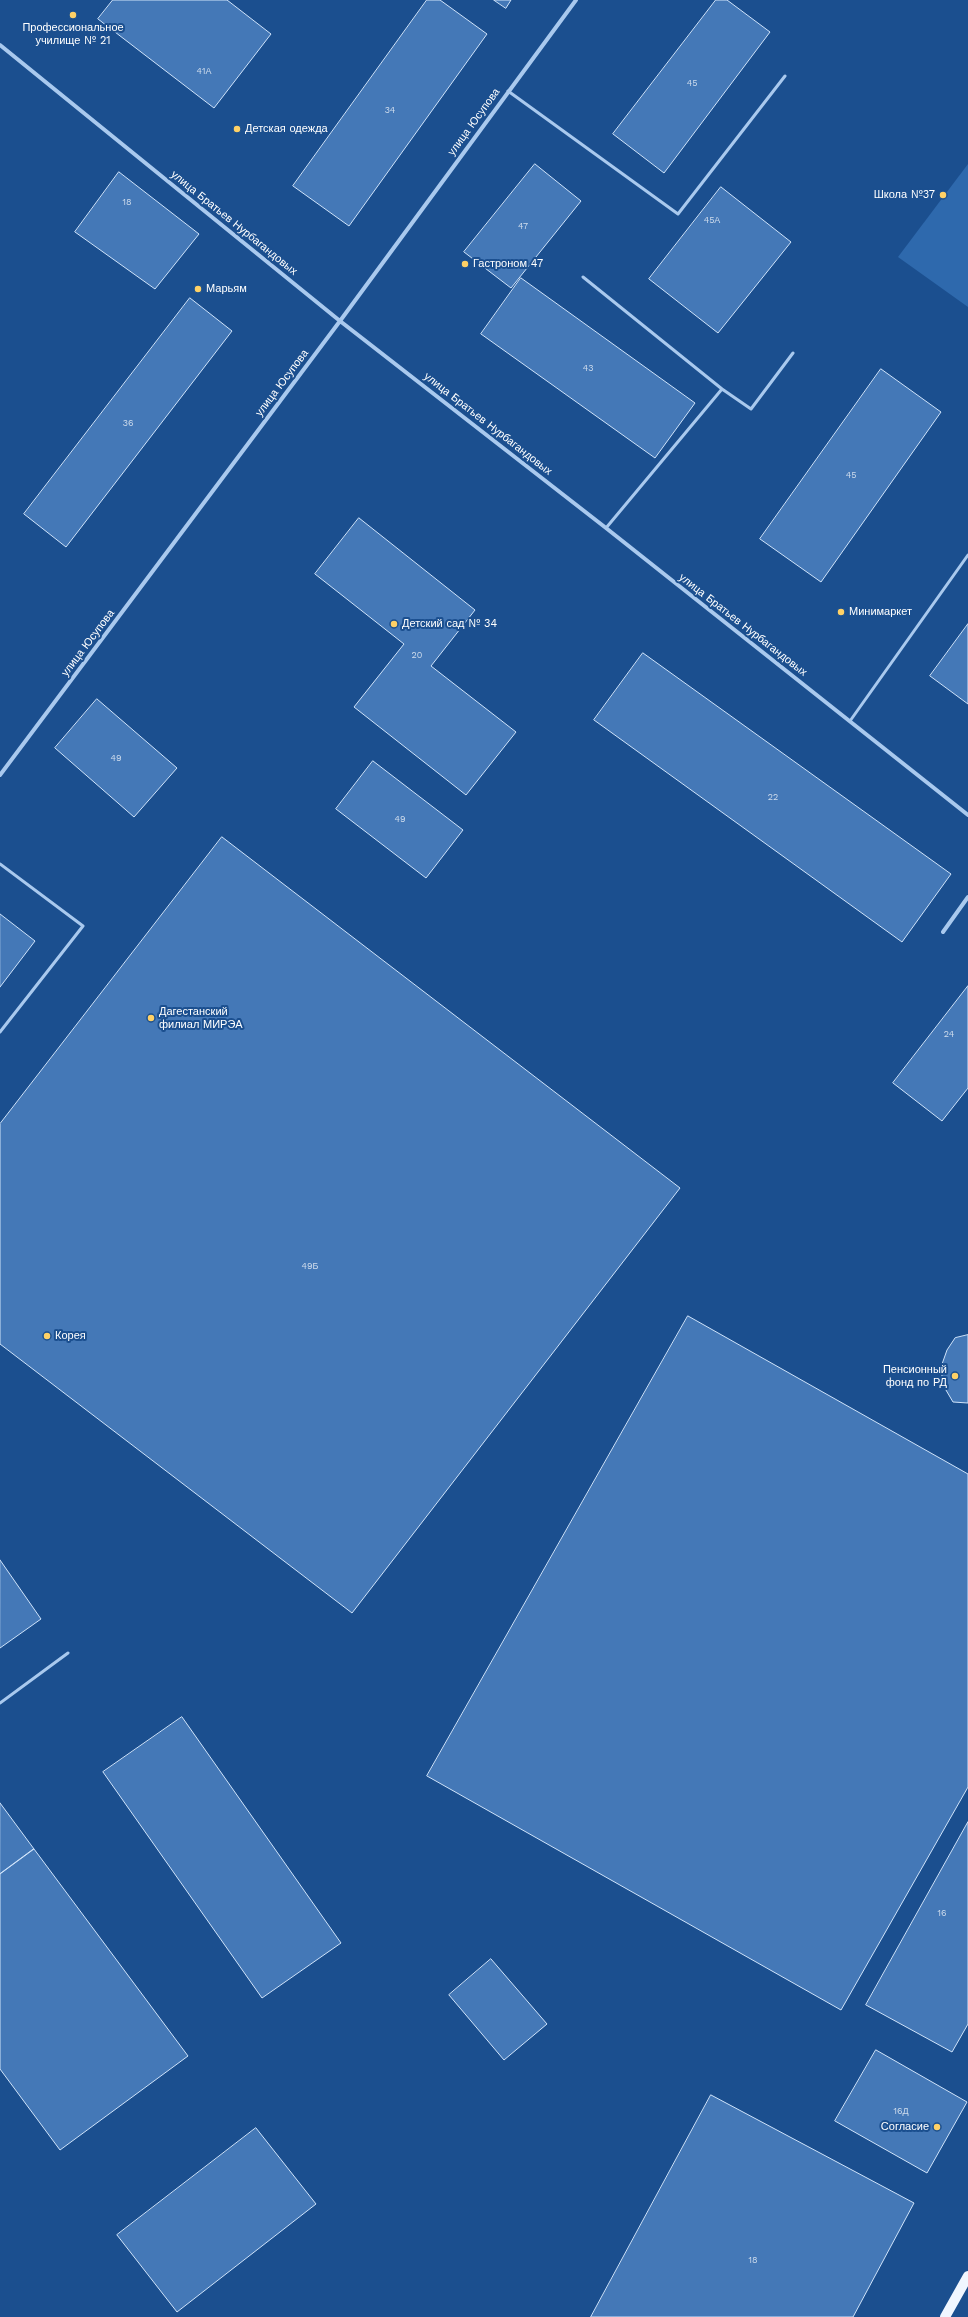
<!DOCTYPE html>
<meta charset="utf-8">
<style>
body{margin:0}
canvas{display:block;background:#1b4f8f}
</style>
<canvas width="968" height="2317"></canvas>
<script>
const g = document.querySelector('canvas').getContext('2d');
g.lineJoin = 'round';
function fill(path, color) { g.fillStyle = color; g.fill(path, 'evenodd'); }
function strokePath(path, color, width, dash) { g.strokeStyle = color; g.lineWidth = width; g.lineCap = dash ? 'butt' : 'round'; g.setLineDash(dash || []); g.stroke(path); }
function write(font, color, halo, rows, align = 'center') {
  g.font = font + ' "Work Sans",sans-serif'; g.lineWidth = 4; g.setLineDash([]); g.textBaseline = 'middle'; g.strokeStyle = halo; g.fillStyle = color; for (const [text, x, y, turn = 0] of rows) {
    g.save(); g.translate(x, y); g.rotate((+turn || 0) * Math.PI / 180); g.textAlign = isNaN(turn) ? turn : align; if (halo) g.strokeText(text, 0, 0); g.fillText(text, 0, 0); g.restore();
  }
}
fill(new Path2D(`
 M968,164V307L898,257Z`), '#2e69ad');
const building = new Path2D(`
 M113,0H227L271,34L214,108L98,19Z
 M427,0H440L487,34L349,226L293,186Z
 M494,0H511L506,8Z
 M716,0H727L770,32L664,173L613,134Z
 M535,164L581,201L511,288L464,252Z
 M119,172L199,234L155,289L75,232Z
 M721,187L791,242L718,333L649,279Z
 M521,278L695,403L655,458L481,334Z
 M190,298L232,331L66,547L24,514Z
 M881,369L941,412L821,582L760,539Z
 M359,518L475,610L431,666L516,732L466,795L354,707L404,644L315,574Z
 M968,624V704L930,676Z
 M643,653L951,874L902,942L594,720Z
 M97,699L177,768L134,817L55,748Z
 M373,761L463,830L426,878L336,809Z
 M222,837L680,1188L352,1613L0,1344V1124Z
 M0,914L35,941L0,987Z
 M968,986V1088L942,1121L893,1083Z
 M688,1316L968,1474V1787L841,2010L427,1776Z
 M968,1335V1403L953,1402L943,1385L941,1367L947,1350L955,1338Z
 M0,1560L41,1619L0,1648Z
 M182,1717L341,1943L262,1998L103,1772Z
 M0,1803L34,1849L0,1874Z
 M968,1822V2024L952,2052L866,2005Z
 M34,1849L188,2056L60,2150L0,2069V1874Z
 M491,1959L547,2024L504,2060L449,1995Z
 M876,2050L967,2102L927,2173L835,2121Z
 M711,2095L914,2203L853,2317H591Z
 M256,2128L316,2204L177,2312L117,2235Z`);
fill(building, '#4478b7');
strokePath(building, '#cfe3fa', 1);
strokePath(new Path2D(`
 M508,91L678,214L785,76
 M583,277L722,389L751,409L793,353
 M606,528L722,389
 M850,721L968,555
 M0,864L83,926L0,1032
 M0,1703L68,1653`), '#a9c9ee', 3);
strokePath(new Path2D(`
 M0,45L340,321L606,528L968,815
 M0,775L340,321L576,0
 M943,932L968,897`), '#a9c9ee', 4);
strokePath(new Path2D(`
 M945,2317L968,2276`), '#f0f6ff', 10);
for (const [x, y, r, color] of [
 [73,15,4,"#ffd166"],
 [237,129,4,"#ffd166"],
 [943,195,4,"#ffd166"],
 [465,264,4,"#ffd166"],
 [198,289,4,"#ffd166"],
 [841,612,4,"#ffd166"],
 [394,624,4,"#ffd166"],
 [151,1018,4,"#ffd166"],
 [47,1336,4,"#ffd166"],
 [955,1376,4,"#ffd166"],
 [937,2127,4,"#ffd166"]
]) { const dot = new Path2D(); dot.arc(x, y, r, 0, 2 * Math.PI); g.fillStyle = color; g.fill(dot); strokePath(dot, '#1b4f8f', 1.5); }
write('9px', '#d0dded', null, [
 ["41А",204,71],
 ["45",692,83],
 ["34",390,110],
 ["18",127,202],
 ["45А",712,220],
 ["47",523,226],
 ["43",588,368],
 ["36",128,423],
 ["45",851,475],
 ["20",417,655],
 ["49",116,758],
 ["22",773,797],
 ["49",400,819],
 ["24",949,1034],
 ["49Б",310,1266],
 ["16",942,1913],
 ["16Д",901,2111],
 ["18",753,2260]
]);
write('11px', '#fff', '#1b4f8f', [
 ["Профессиональное",73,28,"center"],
 ["училище № 21",73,41,"center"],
 ["Детская одежда",245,129],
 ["Школа №37",935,195,"right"],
 ["Гастроном 47",473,264],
 ["Марьям",206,289],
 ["Минимаркет",849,612],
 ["Детский сад № 34",402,624],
 ["Дагестанский",159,1012],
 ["филиал МИРЭА",159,1025],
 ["Корея",55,1336],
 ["Пенсионный",947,1370,"right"],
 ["фонд по РД",947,1383,"right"],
 ["Согласие",929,2127,"right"]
], 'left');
write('11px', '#fff', '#1b4f8f', [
 ["улица Юсупова",474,122,-54],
 ["улица Братьев Нурбагандовых",234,223,39],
 ["улица Юсупова",282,383,-53],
 ["улица Братьев Нурбагандовых",488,424,38],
 ["улица Братьев Нурбагандовых",743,625,38],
 ["улица Юсупова",88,643,-53]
]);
</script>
